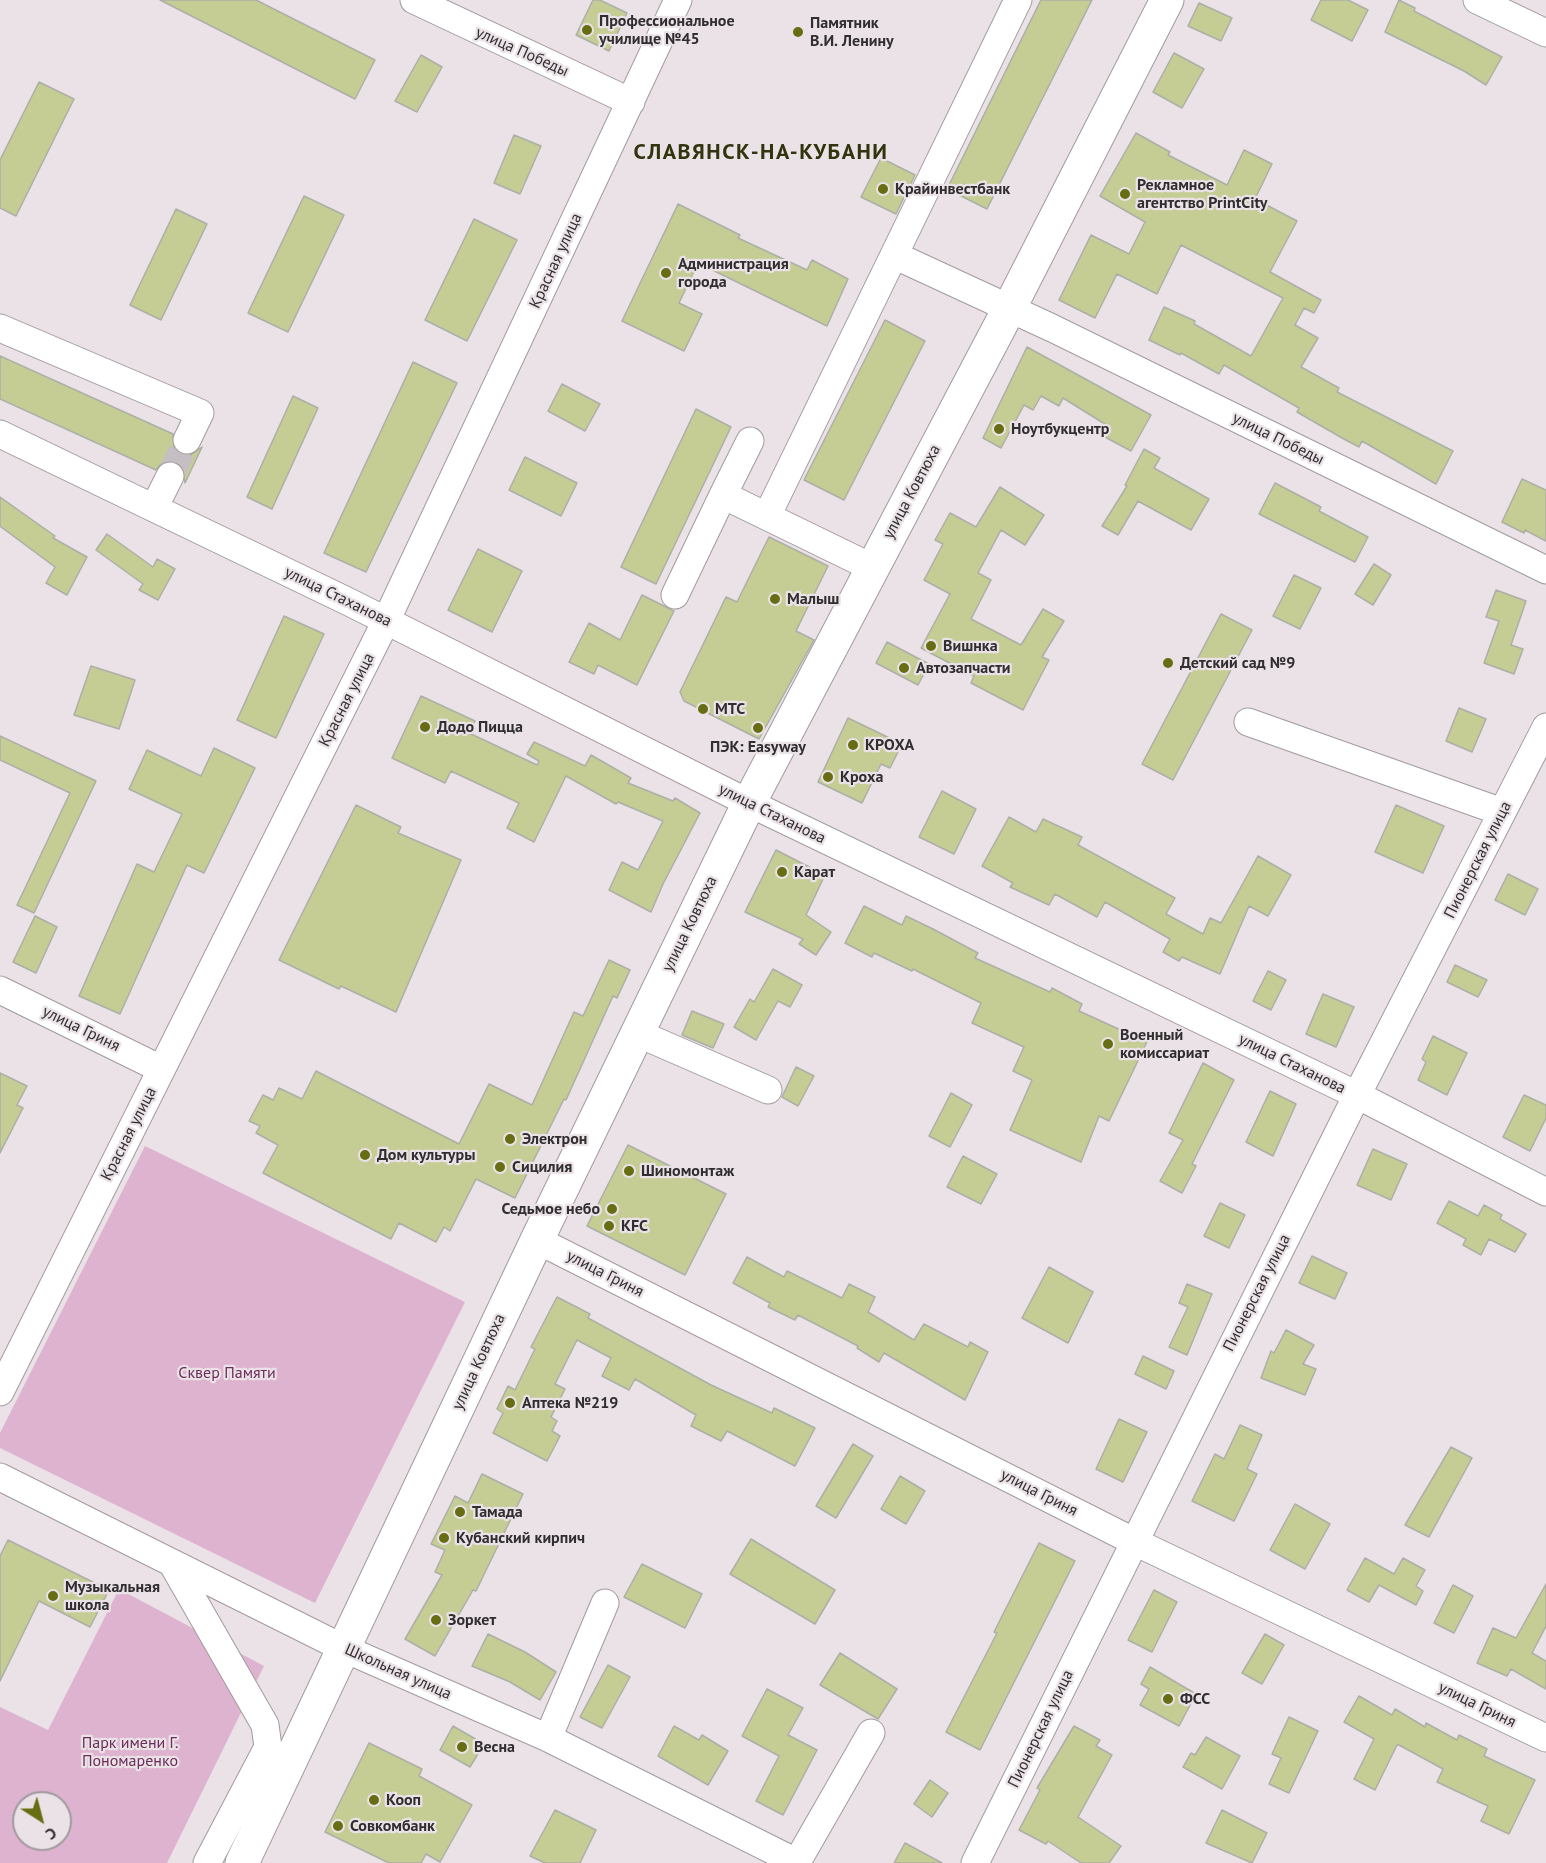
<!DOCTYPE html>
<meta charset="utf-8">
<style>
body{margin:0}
#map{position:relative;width:1546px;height:1863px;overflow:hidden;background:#eae2e7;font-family:"PT Sans",sans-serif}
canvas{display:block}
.north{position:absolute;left:12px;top:1791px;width:60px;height:60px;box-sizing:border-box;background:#eae2e7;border:2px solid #a09a9e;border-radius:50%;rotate:144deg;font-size:16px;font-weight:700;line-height:24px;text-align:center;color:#312e30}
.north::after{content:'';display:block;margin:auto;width:21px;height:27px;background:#666d12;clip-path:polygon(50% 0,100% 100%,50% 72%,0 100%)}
</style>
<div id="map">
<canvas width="1546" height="1863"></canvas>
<div class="north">С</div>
</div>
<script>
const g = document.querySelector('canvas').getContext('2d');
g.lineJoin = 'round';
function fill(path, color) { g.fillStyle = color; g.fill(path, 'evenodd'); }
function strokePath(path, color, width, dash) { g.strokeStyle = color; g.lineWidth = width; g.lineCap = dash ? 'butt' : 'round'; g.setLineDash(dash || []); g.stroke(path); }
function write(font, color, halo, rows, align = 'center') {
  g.font = font + ' "PT Sans",sans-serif'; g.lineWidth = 4.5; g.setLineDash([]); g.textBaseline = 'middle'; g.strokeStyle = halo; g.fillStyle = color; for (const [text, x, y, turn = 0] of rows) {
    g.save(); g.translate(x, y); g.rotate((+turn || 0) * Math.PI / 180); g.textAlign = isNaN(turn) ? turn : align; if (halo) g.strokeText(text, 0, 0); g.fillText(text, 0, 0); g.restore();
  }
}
fill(new Path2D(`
 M145,1146L465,1302L315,1603L0,1448V1433Z
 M119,1589L264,1666L167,1863H0V1707L48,1730ZM24,1803H60V1839H24Z`), '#deb3cf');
const building = new Path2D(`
 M160,0H256L375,60L355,99Z
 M593,0H600L627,13L609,51L576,35Z
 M1041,0H1092L987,209L947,189Z
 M1321,0H1348L1368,10L1352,41L1311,20Z
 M1399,0L1415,8L1414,11L1502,57L1486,85L1464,71L1385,32Z
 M1199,3L1232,18L1221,41L1188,26Z
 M1174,53L1204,69L1182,108L1153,92Z
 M421,55L442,67L417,112L395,101Z
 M39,82L74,99L16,216L0,208V160Z
 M1136,133L1170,152L1168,155L1227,185L1244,150L1272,164L1255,199L1297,221L1270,272L1321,300L1314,313L1304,308L1295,325L1318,338L1301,367L1339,388L1337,392L1453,451L1436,484L1362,441L1359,447L1342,438L1297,412L1299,408L1224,365L1219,374L1181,353L1180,355L1149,340L1164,307L1195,321L1194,324L1251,356L1283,298L1181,245L1157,294L1117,274L1095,318L1059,300L1091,235L1129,254L1145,222L1100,196Z
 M514,135L541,146L520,194L494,183Z
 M881,158L915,175L896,214L861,197Z
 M304,196L344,215L288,332L248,313Z
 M678,204L740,235L738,238L807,270L812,260L848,279L827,326L698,263L679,303L702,314L684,351L622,321Z
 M176,209L207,224L161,320L130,305Z
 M474,219L517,240L467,341L425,320Z
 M885,320L925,341L844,500L804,480Z
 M1027,347L1151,415L1131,451L1103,436L1108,426L1063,398L1059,406L1041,396L1033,410L1024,405L1001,448L983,438Z
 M0,356L173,434L174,448L181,454L189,456L202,447L185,483L183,468L176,462L162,463L156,470L0,399Z
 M413,362L457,383L366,572L324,553Z
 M562,384L600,404L585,431L548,411Z
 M293,396L318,408L272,509L247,497Z
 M696,409L731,427L656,584L621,567Z
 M1144,449L1160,458L1154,468L1209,499L1191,530L1138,501L1118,535L1102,526L1127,486L1125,485Z
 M525,457L577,483L561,516L509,490Z
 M1522,479L1546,490V541L1525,530L1524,533L1502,522Z
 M1275,483L1321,507L1319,511L1368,537L1355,562L1259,514Z
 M1000,487L1044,515L1025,545L1001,530L978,573L991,580L971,619L1021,645L1043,609L1064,621L1042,657L1049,660L1023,710L971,683L974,676L921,648L950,594L924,580L943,544L935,540L950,513L976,527Z
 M0,497L55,536L53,538L87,557L67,595L46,583L55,567L0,526Z
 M107,534L153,567L157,559L175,569L158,600L139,590L143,584L96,550Z
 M769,537L828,566L796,631L814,640L759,739L684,701L680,692L726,597L737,602Z
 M478,549L522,571L492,632L448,610Z
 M1374,564L1391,575L1373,605L1355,594Z
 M1294,575L1321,588L1300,629L1273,616Z
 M1496,590L1526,601L1511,645L1523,649L1514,674L1484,663L1499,621L1486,617Z
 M642,595L674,611L637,685L598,665L594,674L569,662L589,623L620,640Z
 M1221,614L1252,630L1173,780L1142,764Z
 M284,616L324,634L276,738L237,720Z
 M887,642L929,664L918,685L876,663Z
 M91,666L135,680L119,729L74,715Z
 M421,696L475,721L469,733L537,765L539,761L527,754L534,742L585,766L591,755L631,778L628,783L673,801L675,798L700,813L663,884L651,912L609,890L622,862L638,870L663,821L618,802L616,804L566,776L534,842L507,828L519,803L451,771L445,783L392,758Z
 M1459,708L1486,719L1472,752L1446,741Z
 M848,718L902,744L890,768L881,764L862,803L818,782Z
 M0,736L96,781L34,913L17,905L70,793L0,760Z
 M214,748L255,768L204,873L187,865L120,1014L79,996L137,864L154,872L182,814L129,789L147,750L201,776Z
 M942,791L976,809L954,854L919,837Z
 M356,805L401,827L398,833L461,860L396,1012L341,986L339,989L279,960Z
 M1396,805L1444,826L1423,873L1375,852Z
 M1009,817L1036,832L1043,819L1082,837L1078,845L1175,898L1166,914L1203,934L1210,918L1221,923L1258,856L1291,875L1268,916L1249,906L1220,974L1182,957L1179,961L1163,952L1170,939L1105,902L1097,917L1055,894L1049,905L1010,887L1013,883L982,866Z
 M776,850L825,875L806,915L831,932L816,955L799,944L803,939L745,912Z
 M1508,874L1538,889L1525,915L1495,900Z
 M864,906L902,925L906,916L933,929L978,953L975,958L1050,992L1052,988L1082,1004L1079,1011L1147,1042L1109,1121L1099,1116L1081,1162L1010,1130L1032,1080L1013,1071L1024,1047L972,1023L981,1003L913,969L912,971L874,953L872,957L845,943Z
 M35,916L57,927L36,973L13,962Z
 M609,960L630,970L617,998L613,996L566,1100L564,1099L515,1198L476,1179L450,1231L444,1227L436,1242L399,1223L391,1239L263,1173L278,1145L256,1133L260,1126L249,1121L263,1095L273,1100L279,1088L302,1099L316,1071L459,1144L489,1084L532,1105L574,1012L583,1016Z
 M1455,965L1487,980L1478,997L1447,982Z
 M773,969L802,985L790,1007L778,1001L756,1040L734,1027L750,999L754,1002Z
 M1268,971L1286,980L1271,1010L1253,1001Z
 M1323,994L1354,1007L1336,1047L1306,1034Z
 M692,1011L724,1024L713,1048L682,1035Z
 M1433,1036L1467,1053L1447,1095L1418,1080L1426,1062L1422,1059Z
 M1203,1063L1234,1080L1192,1164L1196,1166L1182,1193L1160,1181L1183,1140L1169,1133Z
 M796,1067L814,1076L798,1106L782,1097Z
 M0,1073L27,1086L17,1105L23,1108L0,1153Z
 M1270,1091L1296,1104L1273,1156L1246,1142Z
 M951,1093L972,1105L950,1147L929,1136Z
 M1524,1095L1546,1105V1118L1530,1151L1503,1137Z
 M628,1145L726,1194L685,1275L587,1226Z
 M1373,1149L1407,1164L1391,1200L1357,1185Z
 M963,1156L997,1174L981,1204L947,1187Z
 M1449,1201L1478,1216L1484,1205L1502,1215L1500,1219L1526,1234L1515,1252L1489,1239L1481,1255L1463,1245L1466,1239L1437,1223Z
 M1220,1203L1245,1215L1229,1248L1204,1236Z
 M1312,1256L1347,1273L1335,1299L1299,1283Z
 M747,1257L784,1277L787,1271L842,1298L849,1284L875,1297L868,1312L914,1340L924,1324L968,1347L970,1342L988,1352L965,1400L884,1353L879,1362L857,1348L858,1346L798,1315L795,1320L768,1307L770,1303L733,1283Z
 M1049,1267L1093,1292L1068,1343L1022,1318Z
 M1187,1284L1212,1294L1187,1355L1169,1347L1188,1307L1179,1303Z
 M557,1297L590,1314L588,1318L711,1385L772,1413L774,1408L815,1428L795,1466L727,1431L721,1441L691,1426L696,1415L635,1379L629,1390L602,1376L611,1358L577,1340L555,1384L565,1389L551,1417L557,1421L552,1431L560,1436L547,1461L493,1433L503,1413L497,1409L508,1386L515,1390L535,1349L531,1347Z
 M1286,1330L1314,1345L1303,1364L1316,1369L1305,1395L1261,1378L1271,1351L1274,1353Z
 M1143,1356L1174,1371L1166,1389L1135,1374Z
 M1119,1419L1147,1432L1123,1482L1096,1469Z
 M1240,1425L1262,1435L1247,1469L1257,1474L1234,1521L1192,1501L1215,1454L1224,1459Z
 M853,1444L873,1456L836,1518L816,1506Z
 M1451,1447L1472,1458L1429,1537L1405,1525Z
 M482,1474L523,1494L476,1591L473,1590L435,1656L405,1639L442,1575L435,1572L445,1550L431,1544L455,1496L468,1503Z
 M900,1476L925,1491L906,1524L881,1509Z
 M1295,1504L1330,1524L1305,1569L1270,1550Z
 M751,1539L835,1590L815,1624L730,1574Z
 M8,1540L109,1590L90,1627L39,1601L0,1681V1556Z
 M1039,1543L1075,1561L980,1750L946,1732L997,1633L994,1632Z
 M1365,1558L1394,1574L1403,1558L1425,1570L1416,1586L1423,1591L1416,1605L1379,1585L1369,1602L1347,1590Z
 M642,1564L702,1594L685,1628L624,1597Z
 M1546,1584V1626L1532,1653L1546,1661V1689L1511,1669L1507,1676L1477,1663L1493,1628L1516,1638Z
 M1453,1585L1473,1596L1454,1633L1434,1623Z
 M1154,1590L1177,1602L1152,1652L1128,1640Z
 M488,1634L525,1652L556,1672L540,1700L510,1682L472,1666Z
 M1265,1634L1284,1645L1262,1684L1242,1673Z
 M840,1653L897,1689L878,1719L820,1685Z
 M608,1665L630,1677L602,1728L580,1717Z
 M1150,1667L1196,1694L1179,1726L1140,1705L1149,1689L1141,1684Z
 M767,1689L803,1708L788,1735L817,1750L783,1815L756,1801L779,1756L742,1736Z
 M1359,1696L1392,1715L1395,1709L1425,1727L1426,1723L1457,1740L1459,1735L1487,1749L1484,1756L1535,1780L1509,1834L1481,1821L1488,1806L1437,1782L1443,1769L1399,1745H1397L1375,1790L1354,1779L1374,1739L1344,1722Z
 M1289,1717L1318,1731L1289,1793L1269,1784L1281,1758L1272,1754Z
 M453,1726L484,1744L470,1767L440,1750Z
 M674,1726L699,1740L702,1735L728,1751L708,1785L658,1756Z
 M1074,1726L1100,1740L1096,1746L1112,1755L1078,1817L1121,1846L1109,1863H1081L1048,1841L1046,1844L1019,1830L1040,1790L1037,1788Z
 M1206,1737L1240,1756L1222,1789L1183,1767L1191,1753L1195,1755Z
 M369,1743L422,1769L419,1776L472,1805L440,1862L426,1854L421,1863H389L325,1832Z
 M930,1780L948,1793L932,1817L914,1804Z
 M555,1810L596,1830L580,1863H545L530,1856Z
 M1222,1810L1267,1833L1252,1863L1206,1843Z
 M905,1843L942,1863H894Z`);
fill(building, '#c5cd95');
strokePath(building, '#adafa7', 1.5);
strokePath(new Path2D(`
 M170,476L187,440`), '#c5bec2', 27, [27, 14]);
const minor = new Path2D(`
 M414,0L631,102
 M1018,0L894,255L1052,328L1546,570
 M1477,0L1546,33
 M0,328L200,413L187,440
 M0,434L349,602L749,803L1357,1095L1546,1192
 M723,495L750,441
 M154,508L170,476
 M767,516L894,255
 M675,595L723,495L873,568
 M1248,722L1502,812
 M0,990L161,1069
 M637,1033L768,1090
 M537,1240L1133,1541L1546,1738
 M0,1392L386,621L678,0
 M0,1477L345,1649L548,1738L798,1863
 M172,1563L265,1725L268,1747L207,1863
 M548,1738L605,1603
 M797,1862L871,1733
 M975,1863L1357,1095L1546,727`);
const major = new Path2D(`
 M242,1863L537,1240L749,803L1009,309L1167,0`);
strokePath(minor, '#a29a9f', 29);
strokePath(major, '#a29a9f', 35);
strokePath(minor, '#fff', 27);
strokePath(major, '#fff', 33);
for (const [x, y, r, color] of [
 [587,30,6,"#666d12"],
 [798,32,6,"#666d12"],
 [883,189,6,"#666d12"],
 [1125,194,6,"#666d12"],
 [666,273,6,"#666d12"],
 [999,429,6,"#666d12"],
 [775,599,6,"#666d12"],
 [931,646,6,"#666d12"],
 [1168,663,6,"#666d12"],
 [904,668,6,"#666d12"],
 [703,709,6,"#666d12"],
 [425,727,6,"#666d12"],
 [758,728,6,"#666d12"],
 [853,745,6,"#666d12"],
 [828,777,6,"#666d12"],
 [782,872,6,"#666d12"],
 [1108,1044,6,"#666d12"],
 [510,1139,6,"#666d12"],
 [365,1155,6,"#666d12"],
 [500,1167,6,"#666d12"],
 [629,1171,6,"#666d12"],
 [612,1209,6,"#666d12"],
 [609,1226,6,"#666d12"],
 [510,1403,6,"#666d12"],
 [460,1512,6,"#666d12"],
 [444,1538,6,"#666d12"],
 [53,1596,6,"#666d12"],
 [436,1620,6,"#666d12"],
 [1168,1699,6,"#666d12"],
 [462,1747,6,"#666d12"],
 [374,1800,6,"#666d12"],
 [338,1826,6,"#666d12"]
]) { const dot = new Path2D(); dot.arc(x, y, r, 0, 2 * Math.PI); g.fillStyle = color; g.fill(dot); strokePath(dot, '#eae2e7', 2); }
write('bold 16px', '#312e30', '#eae2e7', [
 ["Профессиональное",599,21],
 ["училище №45",599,39],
 ["Памятник",810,23],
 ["В.И. Ленину",810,41],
 ["Рекламное",1137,185],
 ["агентство PrintCity",1137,203],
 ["Крайинвестбанк",895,189],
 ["Администрация",678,264],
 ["города",678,282],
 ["Ноутбукцентр",1011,429],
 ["Малыш",787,599],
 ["Вишнка",943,646],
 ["Детский сад №9",1180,663],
 ["Автозапчасти",916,668],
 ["МТС",715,709],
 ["Додо Пицца",437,727],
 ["КРОХА",865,745],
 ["ПЭК: Easyway",758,747,"center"],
 ["Кроха",840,777],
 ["Карат",794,872],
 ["Военный",1120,1035],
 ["комиссариат",1120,1053],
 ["Электрон",522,1139],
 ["Дом культуры",377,1155],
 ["Сицилия",512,1167],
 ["Шиномонтаж",641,1171],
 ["Седьмое небо",600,1209,"right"],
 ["KFC",621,1226],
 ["Аптека №219",522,1403],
 ["Тамада",472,1512],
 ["Кубанский кирпич",456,1538],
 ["Музыкальная",65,1587],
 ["школа",65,1605],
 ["Зоркет",448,1620],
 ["ФСС",1180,1699],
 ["Весна",474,1747],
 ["Кооп",386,1800],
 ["Совкомбанк",350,1826]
], 'left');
write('16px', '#312e30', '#eae2e7', [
 ["улица Победы",522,52,24],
 ["Красная улица",556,261,-65],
 ["улица Победы",1278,439,26],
 ["улица Ковтюха",912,492,-62],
 ["улица Стаханова",338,597,26],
 ["Красная улица",347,700,-63],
 ["улица Стаханова",772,814,26],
 ["Пионерская улица",1478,860,-63],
 ["улица Ковтюха",690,924,-64],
 ["улица Гриня",81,1029,26],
 ["улица Стаханова",1292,1064,26],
 ["Красная улица",129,1134,-63],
 ["улица Гриня",605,1274,27],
 ["Пионерская улица",1257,1293,-63],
 ["улица Ковтюха",479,1362,-65],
 ["улица Гриня",1039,1493,27],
 ["Школьная улица",398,1672,24],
 ["улица Гриня",1477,1705,26],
 ["Пионерская улица",1041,1729,-64]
]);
write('16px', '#6b2e5a', '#eae2e7', [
 ["Сквер Памяти",227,1373],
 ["Парк имени Г.",130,1743],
 ["Пономаренко",130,1761]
]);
g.letterSpacing = '1.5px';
write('bold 22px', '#31340c', '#eae2e7', [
 ["СЛАВЯНСК-НА-КУБАНИ",761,153]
]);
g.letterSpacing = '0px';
</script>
